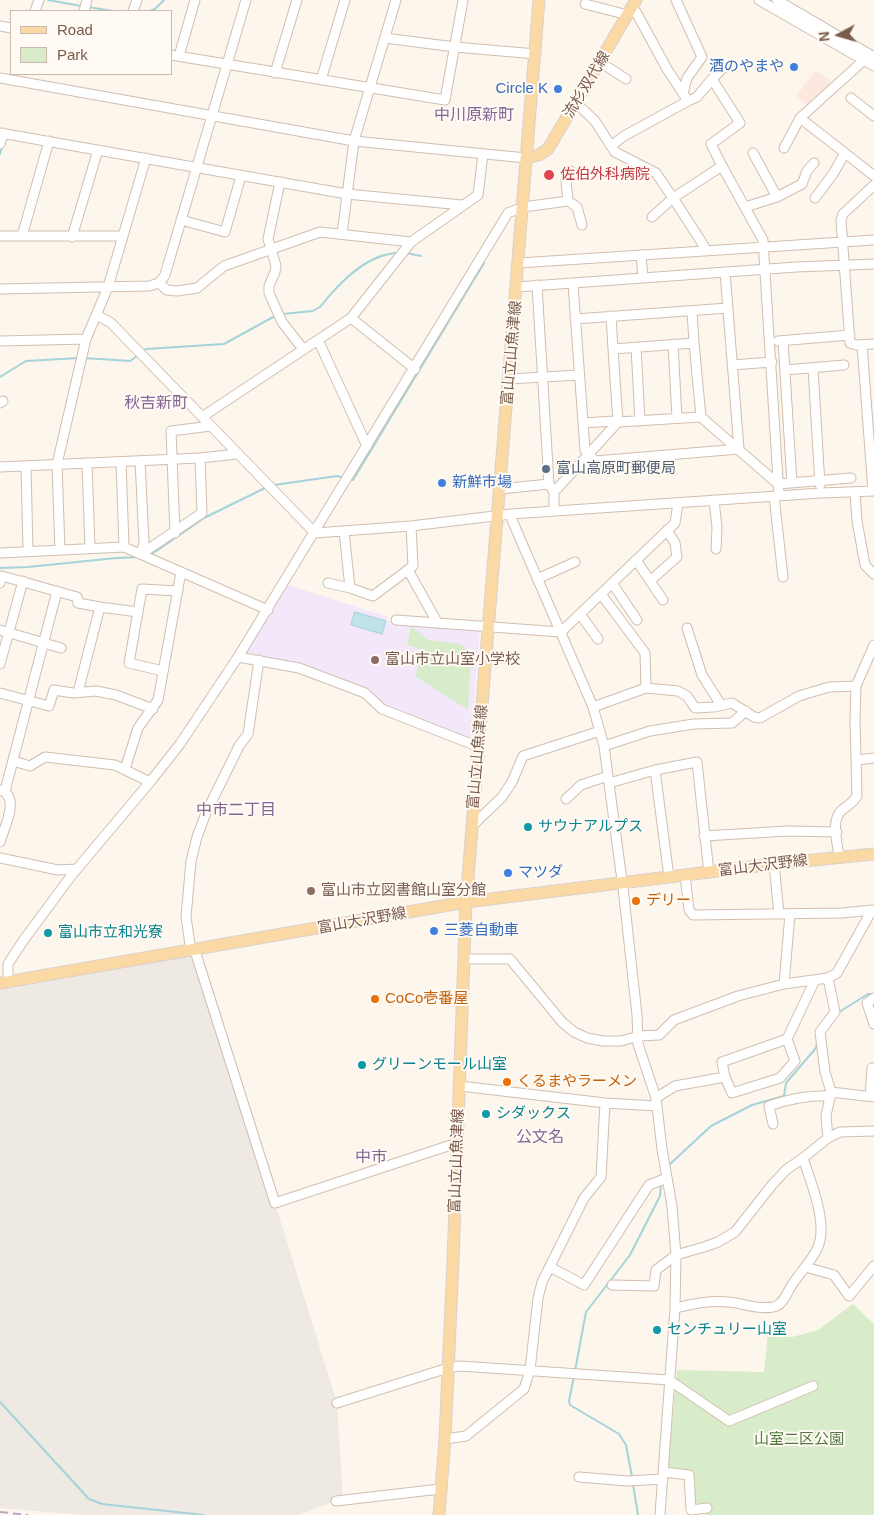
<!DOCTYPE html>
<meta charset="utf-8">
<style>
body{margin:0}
#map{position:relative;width:874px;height:1515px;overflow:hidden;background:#fdf6ec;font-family:Arial,sans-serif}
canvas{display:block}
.legend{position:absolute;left:10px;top:10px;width:162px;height:65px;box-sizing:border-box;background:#fffaf3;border:1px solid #cabbb1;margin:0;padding:6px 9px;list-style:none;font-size:15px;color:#7a5c4d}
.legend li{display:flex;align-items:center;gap:10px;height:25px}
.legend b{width:25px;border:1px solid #cabbb1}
.north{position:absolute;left:814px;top:10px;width:50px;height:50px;-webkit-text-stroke:4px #fffaf3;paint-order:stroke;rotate:264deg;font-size:14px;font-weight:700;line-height:20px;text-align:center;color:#7a5c4d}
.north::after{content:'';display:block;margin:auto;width:18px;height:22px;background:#7a5c4d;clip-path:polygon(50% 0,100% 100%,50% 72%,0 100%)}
</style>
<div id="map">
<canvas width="874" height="1515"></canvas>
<ul class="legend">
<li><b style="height:6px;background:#fbd9a5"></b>Road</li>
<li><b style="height:14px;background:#d8ecc9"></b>Park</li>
</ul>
<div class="north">N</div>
</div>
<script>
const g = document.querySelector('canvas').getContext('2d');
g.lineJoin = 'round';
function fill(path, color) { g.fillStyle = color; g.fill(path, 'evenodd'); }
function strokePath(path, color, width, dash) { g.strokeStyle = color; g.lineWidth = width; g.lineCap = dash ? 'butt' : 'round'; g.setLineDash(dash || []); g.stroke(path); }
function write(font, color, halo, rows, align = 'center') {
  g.font = font + ' Arial,"Noto Sans JP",sans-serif'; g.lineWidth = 4; g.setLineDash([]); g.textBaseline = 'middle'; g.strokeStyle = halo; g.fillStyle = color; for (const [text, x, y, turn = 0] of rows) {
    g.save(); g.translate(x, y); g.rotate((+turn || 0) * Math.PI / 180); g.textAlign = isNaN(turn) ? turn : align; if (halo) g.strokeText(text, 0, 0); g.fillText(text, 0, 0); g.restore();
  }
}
fill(new Path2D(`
 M816,70L831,81L818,98L814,96L808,106L796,96Z`), '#fde8e0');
fill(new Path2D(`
 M190,951L275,1203L337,1403L343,1498L299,1515H83L0,1508V983Z`), '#efe9e4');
fill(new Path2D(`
 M288,585L388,617L387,621L480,628L471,741L383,707L368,691L245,655Z`), '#f3e8fa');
fill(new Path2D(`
 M411,626L428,640L460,644L471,653L468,710L415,676L423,650L407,645Z
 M853,1304L874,1324V1515H706L705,1503H697L694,1501V1471L668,1467L677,1370L764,1372L768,1334L792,1337L818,1330Z`), '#d8ecc9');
const water = new Path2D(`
 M355,612L386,621L382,634L351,625Z`);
fill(water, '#bfe3e8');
strokePath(water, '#a5d3da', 1);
strokePath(new Path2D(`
 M48,0L81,6
 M88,7L113,11
 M150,11L155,9L164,0
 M0,154L2,147
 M406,253L421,256
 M282,314L313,311L320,307C339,283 367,253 399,253
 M143,351L146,349L224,344L275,316
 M84,358L130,361L137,356
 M0,377L26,361L79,358
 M351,479L353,480L484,263
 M274,485L337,476L344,478
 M150,554L158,550L204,518L267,487
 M0,568L28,567L116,558L141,557
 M839,1012L868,994H874
 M669,1165L711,1126L752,1105L784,1096L786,1083L816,1048L817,1042
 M575,1371L586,1312L630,1255L660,1196L661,1184
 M574,1376L569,1401L570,1405L619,1434L626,1445L632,1477
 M0,1402L89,1499L102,1504L204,1515
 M633,1484L638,1515`), '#a5d3da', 2);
const minor = new Path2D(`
 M676,0L702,57L687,78L683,94
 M759,0L874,66
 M777,0L874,57
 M585,4L628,15
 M631,9L636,12L667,69L688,101L624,136L611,146L615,152L656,173L673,198L652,217
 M35,11L39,0
 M84,11L87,0
 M133,11L137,0
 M0,26L11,28
 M385,38L455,47L536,54
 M171,55L445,100L463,0
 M179,56L195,0
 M600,62L626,79
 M275,73L297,0
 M0,78L354,141L526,158
 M712,79L724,67
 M321,80L345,0
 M851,98L874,116
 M688,101L697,97L712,79L740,123L711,144L722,166
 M576,103L595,121L611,146
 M800,118L845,153
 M0,133L347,194L462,205
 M0,144L3,133
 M784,148L800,118L864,60
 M280,182L268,239L276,266L275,272L269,286V293L282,322L303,349
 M874,185L843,214L841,220L850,343L856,345L874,344
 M777,197L802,184L807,171L814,163
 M815,198L833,174L845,153L874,176
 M568,201L566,180L571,171
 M745,207L777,197L753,153
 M181,220L225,232L241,176
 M342,234L354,141L396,0
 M0,236H123
 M22,236L49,141
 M72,237L98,150
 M705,251L704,246L673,198L722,166L763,240L779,496
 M641,255L643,278
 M519,263L874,240
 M725,272L739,449
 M159,283L167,290L177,291L197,288L224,266L320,232L411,242
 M573,284L585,450L595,461L739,449
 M537,285L549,484L554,492
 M517,287L796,267L874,264
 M0,289L149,286L159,283L165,275L246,0
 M692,311L694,343
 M97,315L111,323L315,533L411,526L511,514L821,493L874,491
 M611,316L613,349
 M351,318L415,369
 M575,319L728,308
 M318,340L367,446
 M0,341L86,339
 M778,341L850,335
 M783,341L792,483
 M673,344L677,418
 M862,345L873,491
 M636,347L640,421
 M732,365L772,362
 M813,368L820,485
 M785,370L844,365
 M509,379L579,375
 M0,403L3,401
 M202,417L351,318L411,242L478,195L483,154
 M701,417L778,484L851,478
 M140,461L144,542L141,554
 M121,462L124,547
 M87,463L90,548
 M26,466L28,551
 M0,467L200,458L237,454
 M500,489L549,484
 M855,492L857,521L865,565L874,574
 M774,496L783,577
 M714,500L717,528L716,549
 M554,511V492L618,422L613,349L694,343L701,417L618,422L614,421L583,423
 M511,514L512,520L593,707L604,746L623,888L637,1015L638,1044L656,1098L662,1149L672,1206L676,1255L675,1308L660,1515
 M344,531L350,588
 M175,533L171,431L211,426
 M60,550L57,464L86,339L108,287L146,158
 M0,553L124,547L268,610
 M141,554L202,513L200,458
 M636,560L663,600
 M408,570L437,622
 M537,579L575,562
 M650,581L677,557L675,543L667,530
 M0,583L2,576L77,597L78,603L100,607
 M328,583L350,588L373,596L413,566L411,526
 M612,583L637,620
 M601,594L645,653L646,688
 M580,614L598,639
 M396,620L561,632L675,523L678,503
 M687,628L702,675L721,705
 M0,630L61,648
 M238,657L299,668L365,693L382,709L479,747
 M0,664L23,581
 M163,671L129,663L142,589L178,591
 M78,692L100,607L138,612
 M0,693L49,706L54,690L73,693L96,691L116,695L153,709
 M593,707L646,688L678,691L687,696L695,708L714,707L732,703L754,717L760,718L799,696L829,687L856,686
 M604,746L650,731L694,724L732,723L746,711
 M857,760L874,758
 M13,761L30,766L45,757L115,765L150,782
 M125,769L138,728L158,700L181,572
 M655,770L669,877
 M609,783L655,770L697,762L709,873
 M5,791L57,591
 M566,799L581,785L608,776
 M472,826L502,797L512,782L523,756L600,731
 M704,836L788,831L837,832
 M0,842C4,828 21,796 0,790
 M0,858L58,870L76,869
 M839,858C838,844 830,820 842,810C848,805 853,803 857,796L855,721L856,686L874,645
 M774,864L779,914
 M685,875L689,910L693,915L842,913L872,910
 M191,951L186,917L191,861L197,837L206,813L239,746L248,734L259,660
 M195,951L275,1203L457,1143
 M465,959H510L562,1022L574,1032L587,1038L603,1041H621L639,1036L659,1035L674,1020L738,996L784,984L828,978L837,973L872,910
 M8,982V964L23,941L71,876L150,782L180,744L238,657L508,213L523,207L568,201L577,207L582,225
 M784,984L790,914
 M874,998L867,1003L874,1024
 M725,1077L722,1062L787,1039
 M460,1086L605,1103L657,1106
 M831,1092L874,1097
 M870,1096L872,1068H874
 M656,1098L675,1086L725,1077L732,1093L780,1078L795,1061L787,1039L815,980
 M773,1124L769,1106C789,1099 809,1095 831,1096
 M828,1138L826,1116L831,1092L825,1072L820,1032L835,1012L828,978
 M550,1267L584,1285L649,1185L667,1178
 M805,1267L834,1275L849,1296L874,1266
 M612,1285L654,1286L656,1270L676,1255L704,1247L718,1242L735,1232L772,1185L786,1170L803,1158L828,1138L840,1132L874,1131
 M675,1308C693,1304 710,1300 728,1302C743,1303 758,1310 773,1307C783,1306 787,1292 792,1285C800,1272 812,1261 818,1247C828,1222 811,1183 803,1158
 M337,1403L448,1368L460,1366L669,1380L729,1421L813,1386
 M445,1439L466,1436L524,1389L530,1370L538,1298L542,1282L584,1198L601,1177L605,1103
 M663,1472L689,1475L691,1510L707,1508
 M579,1477L627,1481L663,1479
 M336,1501L440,1489`);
const major = new Path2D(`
 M526,158L539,155L548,149L636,0
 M0,983L466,902L774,864L874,854
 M439,1515L445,1439L453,1261L466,902L539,0`);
strokePath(minor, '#d1beb0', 11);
strokePath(major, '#dad1cd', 13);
strokePath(minor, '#fff', 9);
strokePath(major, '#fbd9a5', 11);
strokePath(new Path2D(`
 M0,1512L28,1515`), '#b9a8c9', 2, [8, 5]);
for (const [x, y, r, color] of [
 [794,67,5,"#3f7fe0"],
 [558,89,5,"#3f7fe0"],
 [549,175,6,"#e0444e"],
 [546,469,5,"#5c6f8a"],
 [442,483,5,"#3f7fe0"],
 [375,660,5,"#8d6e63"],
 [528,827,5,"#0f9aa8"],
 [508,873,5,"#3f7fe0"],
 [311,891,5,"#8d6e63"],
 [636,901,5,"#e8710a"],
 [434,931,5,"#3f7fe0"],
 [48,933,5,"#0f9aa8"],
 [375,999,5,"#e8710a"],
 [362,1065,5,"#0f9aa8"],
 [507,1082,5,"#e8710a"],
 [486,1114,5,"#0f9aa8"],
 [657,1330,5,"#0f9aa8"]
]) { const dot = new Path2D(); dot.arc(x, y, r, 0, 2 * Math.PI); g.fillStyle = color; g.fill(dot); strokePath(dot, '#fffaf3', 2); }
write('15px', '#366cbe', '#fffaf3', [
 ["酒のやまや",784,67,"right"],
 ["Circle K",548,89,"right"],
 ["新鮮市場",452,483],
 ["マツダ",518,873],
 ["三菱自動車",444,931]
], 'left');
write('15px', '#7a5c4d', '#fffaf3', [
 ["流杉双代線",587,85,-59],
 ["富山立山魚津線",512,353,-85],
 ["富山立山魚津線",478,757,-85],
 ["富山大沢野線",763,866,-7],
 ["富山大沢野線",362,921,-10],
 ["富山立山魚津線",457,1161,-88]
]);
write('15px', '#be3a42', '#fffaf3', [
 ["佐伯外科病院",560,175]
], 'left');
write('15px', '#4e5e75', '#fffaf3', [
 ["富山高原町郵便局",556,469]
], 'left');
write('15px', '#785e54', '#fffaf3', [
 ["富山市立山室小学校",385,660],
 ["富山市立図書館山室分館",321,891]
], 'left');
write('15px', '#0d838f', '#fffaf3', [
 ["サウナアルプス",538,827],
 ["富山市立和光寮",58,933],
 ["グリーンモール山室",372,1065],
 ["シダックス",496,1114],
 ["センチュリー山室",667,1330]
], 'left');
write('15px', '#c56008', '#fffaf3', [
 ["デリー",646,901],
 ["CoCo壱番屋",385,999],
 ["くるまやラーメン",517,1082]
], 'left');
write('15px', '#537a41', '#fffaf3', [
 ["山室二区公園",799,1440]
]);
write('16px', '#846695', '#fffaf3', [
 ["中川原新町",474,116],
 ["秋吉新町",156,404],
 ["中市二丁目",236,811],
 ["公文名",540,1138],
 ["中市",371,1158]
]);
</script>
